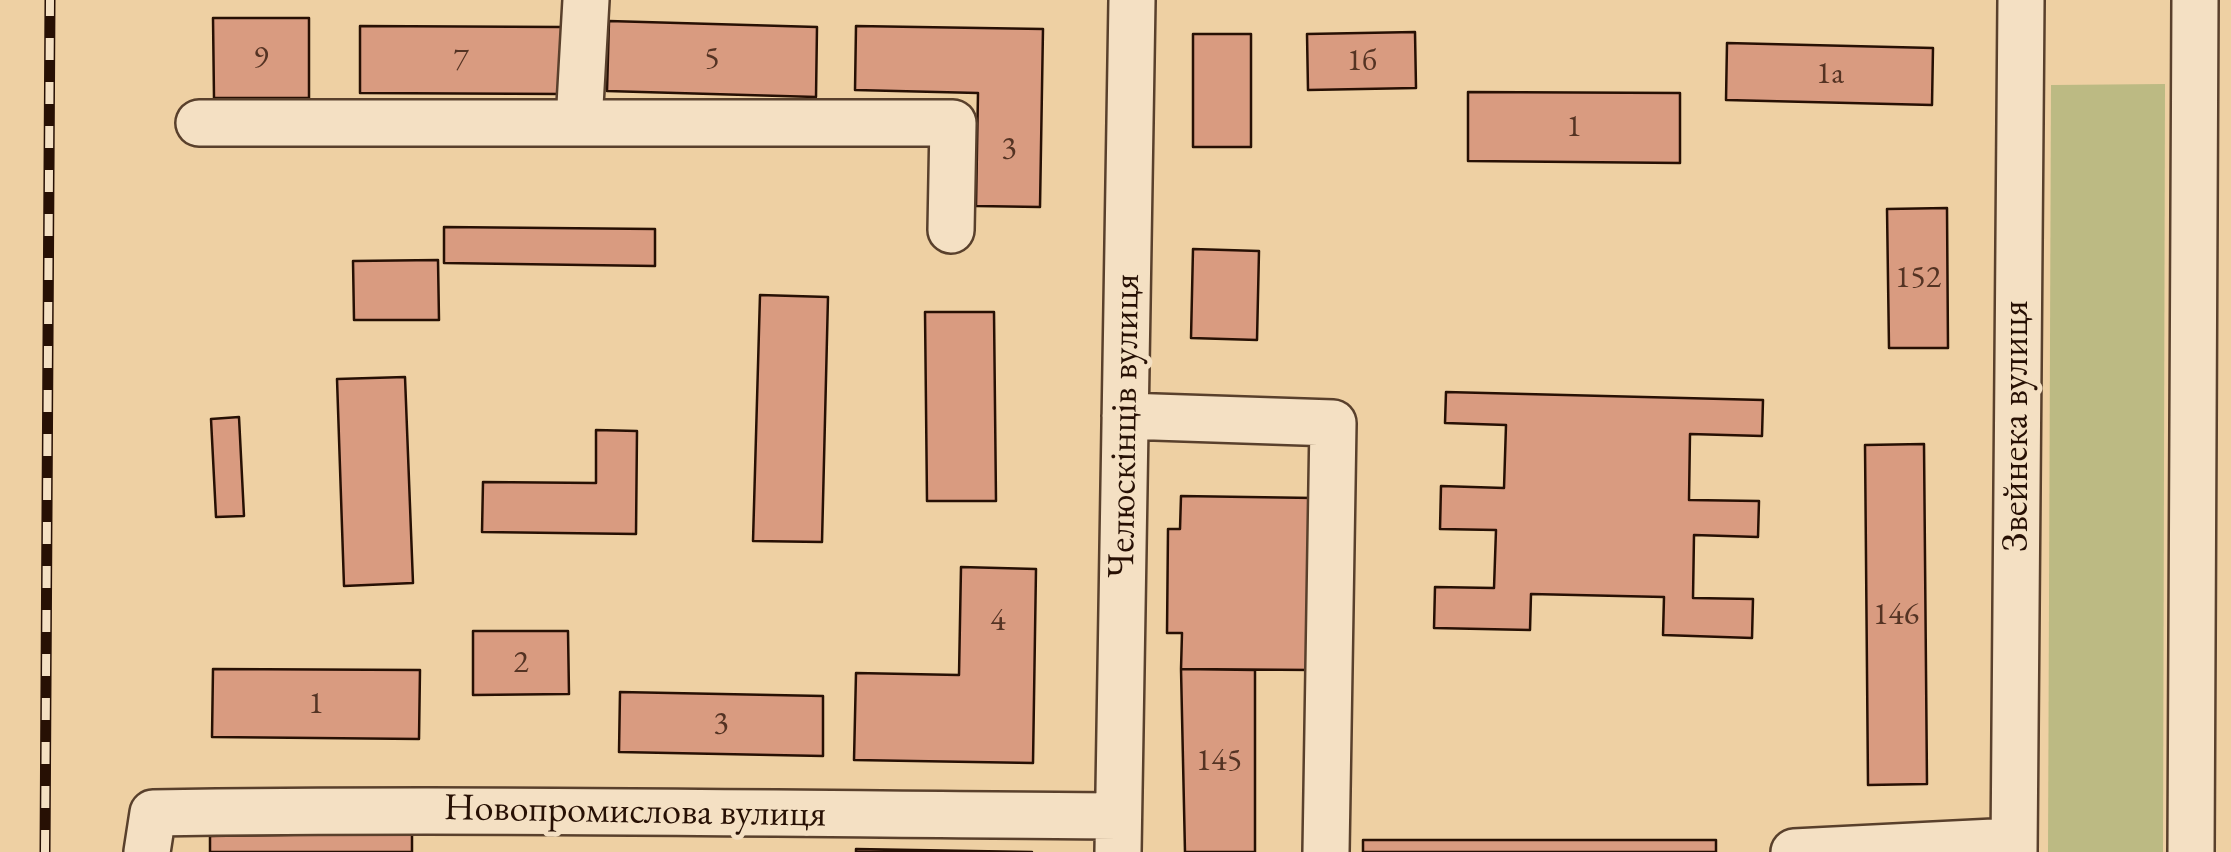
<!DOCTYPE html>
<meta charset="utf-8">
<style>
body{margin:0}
canvas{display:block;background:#eed0a3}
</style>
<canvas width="2231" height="852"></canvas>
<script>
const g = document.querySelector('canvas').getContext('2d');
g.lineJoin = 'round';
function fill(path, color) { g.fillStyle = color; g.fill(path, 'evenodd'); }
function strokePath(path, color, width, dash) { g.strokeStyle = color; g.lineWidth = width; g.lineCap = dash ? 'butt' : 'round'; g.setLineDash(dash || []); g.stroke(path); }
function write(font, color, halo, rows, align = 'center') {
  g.font = font + ' "EB Garamond",serif'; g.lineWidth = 10; g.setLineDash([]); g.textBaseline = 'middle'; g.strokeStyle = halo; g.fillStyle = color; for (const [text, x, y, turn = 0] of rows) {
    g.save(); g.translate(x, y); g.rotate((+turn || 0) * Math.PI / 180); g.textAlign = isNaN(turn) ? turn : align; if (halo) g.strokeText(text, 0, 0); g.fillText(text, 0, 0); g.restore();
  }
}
fill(new Path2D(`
 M2165,84L2163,852H2048L2051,85Z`), '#bcba83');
const building = new Path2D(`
 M213,18H309V98H214Z
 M609,21L817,27L816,97L607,91Z
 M360,26L562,27V94L360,93Z
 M856,26L1043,29L1040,207L976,206L978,93L855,90Z
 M1415,32L1416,88L1308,90L1307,34Z
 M1193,34H1251V147H1193Z
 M1727,43L1933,48L1932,105L1726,100Z
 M1468,92L1680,93V163L1468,161Z
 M1947,208L1948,348H1889L1887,209Z
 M444,227L655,229V266L444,263Z
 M1193,249L1259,251L1257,340L1191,338Z
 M438,260L439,320H354L353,261Z
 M760,295L828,297L822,542L753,541Z
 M925,312H994L996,501H927Z
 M405,377L413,583L344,586L337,379Z
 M1446,392L1763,400L1762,436L1690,434L1689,500L1759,501L1758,537L1694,535L1693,598L1753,599L1752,638L1663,635L1664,597L1531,594L1530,630L1434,628L1435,587L1494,588L1496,530L1440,529L1441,486L1504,488L1506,425L1445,423Z
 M239,417L244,516L216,517L211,419Z
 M596,430L637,431L636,534L482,532L483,482L596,483Z
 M1924,444L1927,784L1868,785L1865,445Z
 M1181,496L1314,498L1312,670L1181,669L1182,633H1167L1168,529H1180Z
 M961,567L1036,569L1033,763L854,760L856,673L959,675Z
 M473,631H568L569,694L473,695Z
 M213,669L420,670L419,739L212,737Z
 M1181,669L1255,670V852H1185Z
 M620,692L823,696V756L619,752Z
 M412,833V852H210V836Z
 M1363,840H1716V852H1363Z
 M856,849L1032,852H856Z`);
fill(building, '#d99b80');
strokePath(building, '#271004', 2.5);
const minor = new Path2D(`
 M199,123H953L951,230
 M579,123L586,0
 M1125,416L1333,423L1326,852
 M147,852L153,813C474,808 796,814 1118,816
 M1118,852L1132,0
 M1794,852L2014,841
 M2014,852L2021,0
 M2191,852L2195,0`);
strokePath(minor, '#59402c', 50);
strokePath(minor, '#f4e0c3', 45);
const rail = new Path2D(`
 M45,852L50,0`);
strokePath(rail, '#271004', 11);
strokePath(rail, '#f4e0c3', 8, [22]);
write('32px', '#543323', null, [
 ["9",261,58],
 ["5",712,59],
 ["7",461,60],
 ["1б",1362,61],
 ["1а",1830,74],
 ["1",1574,127],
 ["3",1009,149],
 ["152",1918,278],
 ["146",1896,615],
 ["4",998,621],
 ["2",521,663],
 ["1",316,704],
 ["3",721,724],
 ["145",1219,761]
]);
write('38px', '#271004', '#f4e0c3', [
 ["Челюскінців вулиця",1125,426,-89],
 ["Звейнека вулиця",2017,426,-90],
 ["Новопромислова вулиця",635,812,1]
]);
</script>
